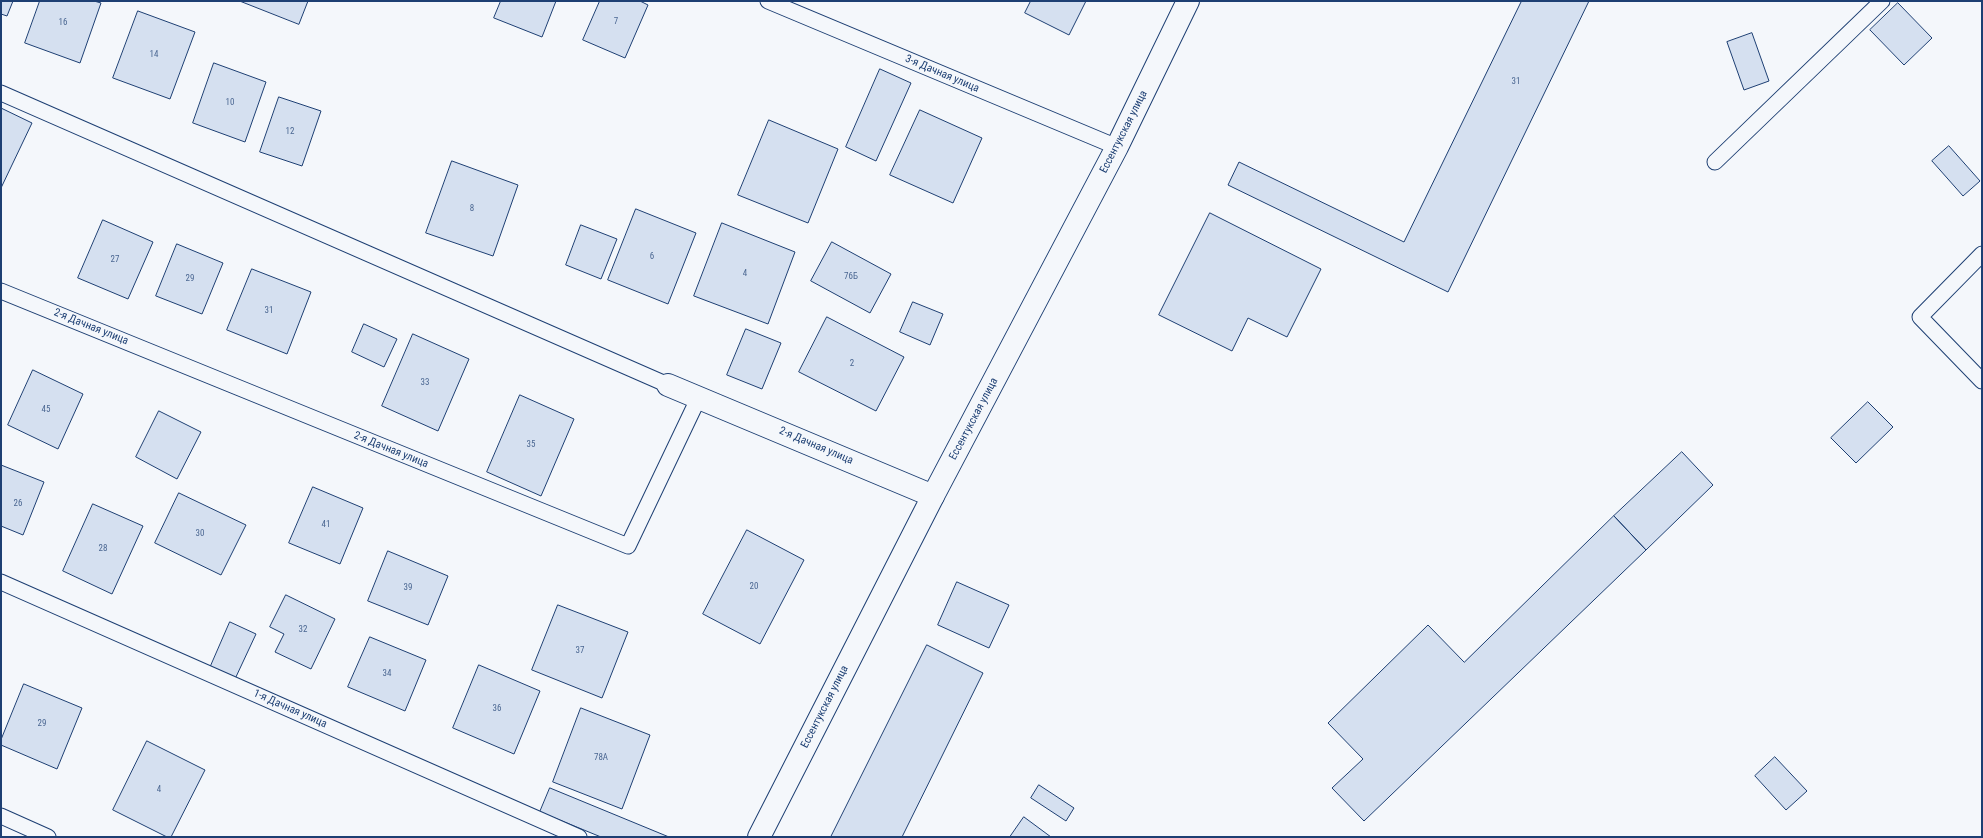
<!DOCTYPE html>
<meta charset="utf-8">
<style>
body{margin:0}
#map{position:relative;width:1983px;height:838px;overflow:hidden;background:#f4f7fb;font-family:"Roboto Condensed",sans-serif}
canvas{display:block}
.frame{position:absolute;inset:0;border:2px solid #1d3f73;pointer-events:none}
</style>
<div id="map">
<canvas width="1983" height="838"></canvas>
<div class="frame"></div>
</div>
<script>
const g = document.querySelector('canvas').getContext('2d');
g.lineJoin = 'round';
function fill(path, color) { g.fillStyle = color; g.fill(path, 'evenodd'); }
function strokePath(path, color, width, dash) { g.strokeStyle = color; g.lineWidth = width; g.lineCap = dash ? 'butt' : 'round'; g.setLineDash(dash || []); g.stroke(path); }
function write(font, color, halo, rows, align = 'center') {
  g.font = font + ' "Roboto Condensed",sans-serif'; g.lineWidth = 3; g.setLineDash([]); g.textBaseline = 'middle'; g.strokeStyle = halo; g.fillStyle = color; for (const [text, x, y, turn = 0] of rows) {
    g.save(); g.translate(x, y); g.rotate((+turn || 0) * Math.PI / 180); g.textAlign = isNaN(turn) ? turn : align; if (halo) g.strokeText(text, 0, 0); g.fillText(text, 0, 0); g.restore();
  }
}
const building = new Path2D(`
 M1,1H13L7,16L1,14Z
 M40,1H94L101,3L80,63L25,43Z
 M240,1H308L299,24Z
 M501,1H556L542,37L494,18Z
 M600,1H640L648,5L625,58L583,40Z
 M1031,1H1086L1069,35L1025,13Z
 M1519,1H1589L1448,292L1228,185L1239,162L1404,242L1521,2Z
 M1898,3L1932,38L1904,65L1870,30Z
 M138,11L195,32L170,99L113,78Z
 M1752,33L1769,81L1744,90L1727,42Z
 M214,63L266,82L245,142L193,123Z
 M880,69L911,83L876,161L846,147Z
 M279,97L321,111L302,166L260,152Z
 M1,108L32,123L1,188Z
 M920,110L982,138L953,203L890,175Z
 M769,120L838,149L808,223L738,195Z
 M1949,146L1980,181L1963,196L1932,161Z
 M452,161L518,185L493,256L426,233Z
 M636,209L696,233L668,304L608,280Z
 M1210,213L1321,269L1287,337L1248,318L1232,351L1159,315Z
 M103,220L153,242L128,299L78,278Z
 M722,223L795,252L768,324L694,296Z
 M581,225L617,239L601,279L566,265Z
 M832,242L891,274L870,313L811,281Z
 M177,244L223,263L202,314L156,296Z
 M252,269L311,292L287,354L227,330Z
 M913,302L943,314L930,345L900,332Z
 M827,317L904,357L876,411L799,372Z
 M364,324L397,339L384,367L352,352Z
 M746,329L781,343L762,389L727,375Z
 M413,334L469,359L438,431L382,406Z
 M33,370L83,394L58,449L8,425Z
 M520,395L574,419L541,496L487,472Z
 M1868,402L1893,427L1856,463L1831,438Z
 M159,411L201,432L177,479L136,457Z
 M1682,452L1713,485L1646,550L1614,516Z
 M1,465L44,482L23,535L1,526Z
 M313,487L363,508L340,564L289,543Z
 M179,493L246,525L221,575L155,543Z
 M93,504L143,526L112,594L63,571Z
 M1614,516L1646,550L1364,821L1332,788L1363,759L1328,723L1428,625L1464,662Z
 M747,530L804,560L760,644L703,614Z
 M388,551L448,576L428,625L368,601Z
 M957,582L1009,605L989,648L938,625Z
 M286,595L335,619L311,669L275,652L284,634L270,627Z
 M558,605L628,632L602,698L532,670Z
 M230,622L256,634L235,679L210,668Z
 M370,637L426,660L405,711L348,687Z
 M927,645L983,673L902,837H831Z
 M479,665L540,691L514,754L453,728Z
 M24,684L82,708L57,769L1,745V740Z
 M581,708L650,735L622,809L553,782Z
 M147,741L205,770L171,837H167L113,810Z
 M1775,757L1807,791L1786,810L1755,776Z
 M1039,785L1074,808L1066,821L1031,798Z
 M550,788L669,837H601L540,812Z
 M1024,817L1051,837H1010Z`);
fill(building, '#d5e0f0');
strokePath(building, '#1d3f73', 1);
const lane = new Path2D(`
 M768,1L1117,147
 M1,93L668,385
 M1715,162L1882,1
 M1982,254L1920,317L1982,381
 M1,291L628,546L699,397
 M1,582L579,837
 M1,816L48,837`);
const street = new Path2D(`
 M668,385L933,496L759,837`);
const secondary = new Path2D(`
 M933,496L1117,147L1188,1`);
strokePath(lane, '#1d3f73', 17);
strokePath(street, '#1d3f73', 24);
strokePath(secondary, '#1d3f73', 24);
strokePath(lane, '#f4f7fb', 15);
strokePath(street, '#f4f7fb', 22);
strokePath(secondary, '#f4f7fb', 22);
write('9px', '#4b6792', null, [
 ["7",616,22],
 ["16",63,23],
 ["14",154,55],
 ["31",1516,82],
 ["10",230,103],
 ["12",290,132],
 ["8",472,209],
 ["6",652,257],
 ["27",115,260],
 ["4",745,274],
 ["76Б",851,277],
 ["29",190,279],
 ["31",269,311],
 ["2",852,364],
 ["33",425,383],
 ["45",46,410],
 ["35",531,445],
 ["26",18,504],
 ["41",326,525],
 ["30",200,534],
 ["28",103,549],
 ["20",754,587],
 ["39",408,588],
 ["32",303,630],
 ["37",580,651],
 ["34",387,674],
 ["36",497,709],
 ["29",42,724],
 ["78А",601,758],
 ["4",159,790]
]);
write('11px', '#1d3f73', '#f4f7fb', [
 ["3-я Дачная улица",942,74,23],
 ["Ессентукская улица",1124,132,-63],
 ["2-я Дачная улица",91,327,22],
 ["Ессентукская улица",974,419,-62],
 ["2-я Дачная улица",816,446,23],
 ["2-я Дачная улица",391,450,22],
 ["Ессентукская улица",825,707,-63],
 ["1-я Дачная улица",290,709,24]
]);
</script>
